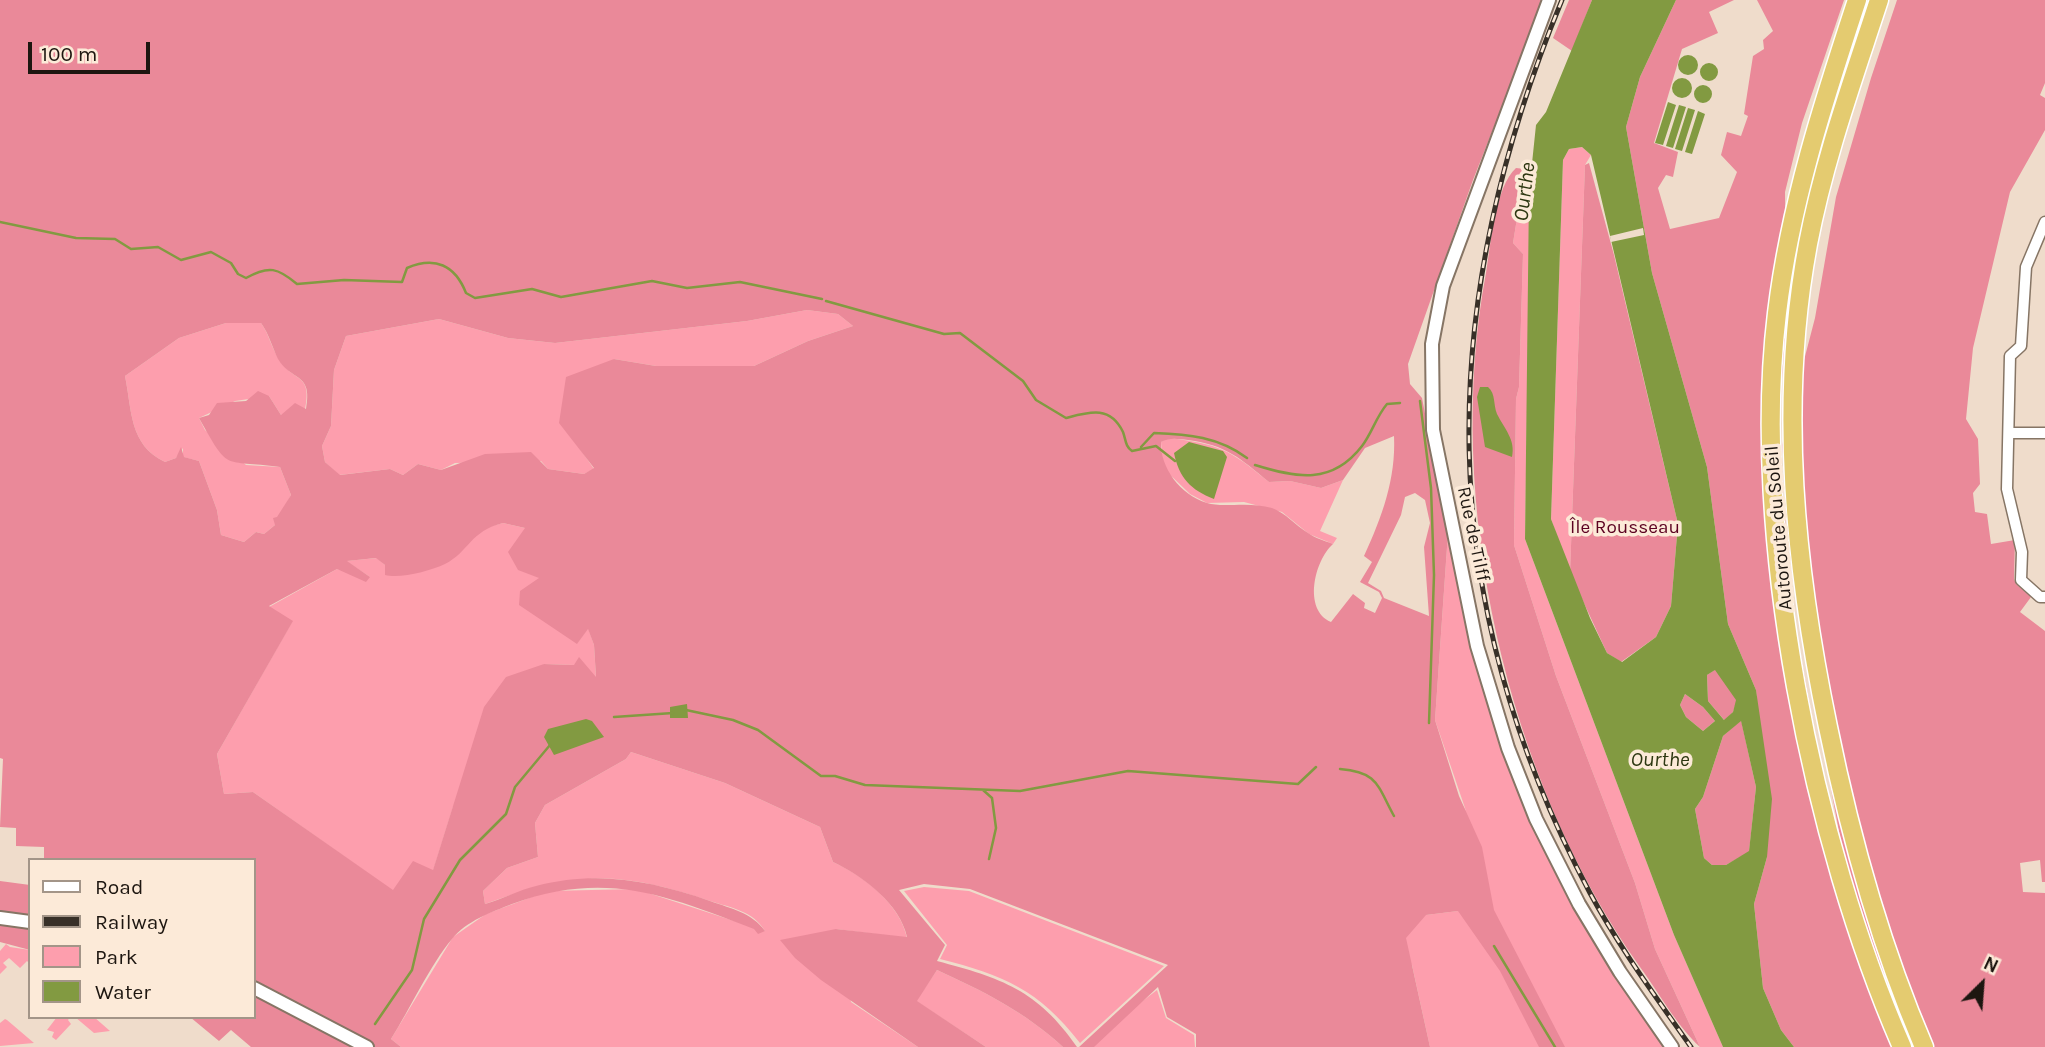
<!DOCTYPE html>
<meta charset="utf-8">
<style>
body{margin:0}
#map{position:relative;width:2045px;height:1047px;overflow:hidden;background:#efdccb;font-family:Karla,sans-serif}
canvas{display:block}
.legend{position:absolute;left:28px;top:858px;width:228px;height:161px;box-sizing:border-box;background:#fcead8;border:2px solid #a39588;margin:0;padding:9px 12px;list-style:none;font-size:21px;color:#1d1610}
.legend li{display:flex;align-items:center;gap:14px;height:35px}
.legend b{width:35px;border:2px solid #a39588}
.north{position:absolute;left:1947px;top:949px;width:70px;height:70px;-webkit-text-stroke:5px #fcead8;paint-order:stroke;rotate:25deg;font-size:19px;font-weight:700;line-height:28px;text-align:center;color:#1d1610}
.north::after{content:'';display:block;margin:auto;width:24px;height:32px;background:#1d1610;clip-path:polygon(50% 0,100% 100%,50% 72%,0 100%)}
.scale{position:absolute;left:28px;top:42px;width:122px;height:32px;box-sizing:border-box;border:4px solid #1d1610;border-top:0;padding-left:9px;font-size:21px;line-height:24px;white-space:nowrap;color:#1d1610;-webkit-text-stroke:5px #fcead8;paint-order:stroke}
</style>
<div id="map">
<canvas width="2045" height="1047"></canvas>
<ul class="legend">
<li><b style="height:9px;background:#fff"></b>Road</li>
<li><b style="height:9px;background:#383028"></b>Railway</li>
<li><b style="height:19px;background:#fd9ead"></b>Park</li>
<li><b style="height:19px;background:#829a41"></b>Water</li>
</ul>
<div class="north">N</div>
<div class="scale">100 m</div>
</div>
<script>
const g = document.querySelector('canvas').getContext('2d');
g.lineJoin = 'round';
function fill(path, color) { g.fillStyle = color; g.fill(path, 'evenodd'); }
function strokePath(path, color, width, dash) { g.strokeStyle = color; g.lineWidth = width; g.lineCap = dash ? 'butt' : 'round'; g.setLineDash(dash || []); g.stroke(path); }
function write(font, color, halo, rows, align = 'center') {
  g.font = font + ' Karla,sans-serif'; g.lineWidth = 7; g.setLineDash([]); g.textBaseline = 'middle'; g.strokeStyle = halo; g.fillStyle = color; for (const [text, x, y, turn = 0] of rows) {
    g.save(); g.translate(x, y); g.rotate((+turn || 0) * Math.PI / 180); g.textAlign = isNaN(turn) ? turn : align; if (halo) g.strokeText(text, 0, 0); g.fillText(text, 0, 0); g.restore();
  }
}
fill(new Path2D(`
 M1582,147L1591,155L1585,165L1570,573L1551,519L1563,160L1569,149Z
 M1525,169L1530,221L1525,539L1674,935L1723,1047H1700L1655,949L1635,883L1556,676L1514,545L1516,399L1519,387L1523,254L1513,243Z
 M807,310L838,314L853,326L808,341L754,366H656L614,359L578,446L594,469L584,474L548,469L541,461L455,463L441,470L418,464L403,475L390,469L339,475L325,462L322,446L331,426L334,370L346,336L439,319L508,338L555,343L747,321Z
 M226,323H261C269,334 271,347 279,359C293,383 313,372 305,410L281,415L269,396L235,401L199,418L205,430L246,465L280,467L291,495L275,525L264,534L256,532L244,542L221,535L217,510L199,461L183,457V448L176,458L165,462C129,445 132,410 125,376L179,338Z
 M1168,438C1219,444 1229,449 1269,482L1290,481L1321,488L1343,480L1320,531L1337,538L1333,544L1309,534L1282,512L1244,502L1207,503L1190,494L1163,468L1161,442Z
 M503,523L525,528L539,578L577,643L588,628L594,645L596,678L574,665L544,664L453,807L433,871L393,891L253,792L224,794L217,754L292,622L269,607L337,569L370,577L346,561L377,558L385,565L446,563L484,528Z
 M1448,533L1472,650L1524,804L1668,1047H1430L1412,965L1390,951L1435,755L1466,811L1435,720ZM1431,861L1458,911L1426,915Z
 M631,752L725,783L820,827L833,862C864,876 900,904 907,938L836,929L851,1002L918,1047H401L391,1039L453,937L486,914L548,891L636,889L765,931C753,911 732,908 710,901C618,870 576,871 485,904L483,891L507,868L538,857L535,823L545,805L626,759Z
 M924,887L969,891L1164,966L1080,1043C1039,990 1004,975 940,959L947,945L904,891Z
 M6,944L10,947L30,950V964L27,961L20,968L9,958L3,963L7,967L0,974V951Z
 M937,970C983,991 1025,1012 1063,1047H986L916,1001Z
 M1157,990L1166,1018L1194,1035L1195,1047H1092L1123,1016Z
 M57,1017H70L68,1020L71,1024L56,1040L52,1037L54,1032L47,1030Z
 M75,1017H94L110,1031L94,1033Z
 M5,1019L7,1020L34,1043L0,1046V1023Z`), '#fd9ead');
fill(new Path2D(`
 M0,0H1544L1473,180L1408,364L1410,384L1422,398L1448,533L1435,720L1459,796L1482,847L1494,910L1565,1047H1539L1500,971L1458,911L1426,915L1406,938L1430,1047H1196V1034L1167,1017L1158,987L1094,1047H1079L1168,965L970,889L924,884L899,890L945,945L937,961C1001,978 1038,990 1077,1047H1063C1025,1012 983,991 937,970L917,1001L986,1047H918L821,980L795,958L780,940L836,929L907,937C900,904 863,876 833,862L820,827L725,783L631,752L626,759L545,805L535,823L538,857L507,868L483,891L485,904C502,899 519,890 536,886C598,870 652,881 710,901C732,909 751,912 765,931L758,934L754,929C665,895 606,870 512,904C492,912 466,921 452,939C430,965 410,1009 391,1039L401,1047H251L231,1030L219,1041L190,1017H254V860H44V847L16,846V828L0,827L3,759L0,758ZM807,310L838,314L853,326L808,341L754,366H656L614,359L566,377L559,423L594,468L584,474L548,469L531,452L485,454L441,470L418,464L403,475L390,469L340,475L325,462L322,446L331,426L334,370L346,336L439,319L508,338L555,343L747,321ZM226,323H261C269,334 272,347 278,359C292,382 313,372 306,409L295,403L281,415L269,396L258,391L246,401L217,403L209,415L199,418C230,473 221,459 280,467L291,495L277,517L273,518L275,525L264,534L256,532L244,542L221,535L217,510L199,461L184,457L181,447L176,458L165,462C129,445 132,410 125,376L179,338ZM1394,436C1396,479 1382,517 1364,556L1372,562L1360,582L1379,592L1382,598L1375,613L1364,608L1365,603L1353,594L1331,622C1303,610 1314,561 1333,544C1325,541 1315,538 1308,533C1295,525 1286,513 1272,508C1249,501 1223,508 1207,503C1180,495 1160,467 1161,442C1170,437 1178,439 1188,440C1226,445 1240,458 1269,482L1290,481L1321,488L1343,480L1365,448ZM1415,493L1425,500L1430,523L1424,547L1429,616L1384,598L1381,591L1368,583L1401,515L1405,497ZM503,523L525,528L508,552L518,570L539,578L520,591L519,605L577,644L588,629L594,645L596,677L579,657L574,665L544,664L506,677L484,707L433,870L413,861L393,890L253,792L224,794L217,754L293,621L269,606L337,569L366,582L370,577L347,561L376,558L385,565V575C400,579 430,571 445,564C469,552 470,531 503,523Z
 M1569,0H1592L1572,51L1553,38Z
 M1676,0H1734L1709,12L1718,33L1682,49L1654,143L1678,152L1673,177L1666,175L1658,188L1670,229L1719,218L1737,172L1721,155L1727,132L1741,136L1748,116L1744,114L1753,56L1764,49L1763,40L1773,31L1757,0H1844L1802,123L1785,192L1786,323L1778,436L1793,613L1822,771L1841,842L1800,625L1782,445L1815,318L1836,197L1871,78L1897,0H2045V83L2040,95L2045,98V130L2010,192L1973,348L1966,419L1978,439L1980,484L1973,493L1975,512L1987,514L1991,544L2015,540L2014,579L2016,584L2031,597L2020,612L2045,631V882H2042L2040,860L2020,863L2023,892L2045,893V1047H1794L1781,1030L1763,988L1754,904L1767,857L1756,690L1728,624L1707,467L1652,273L1626,127L1640,77Z
 M1589,163L1614,255L1678,524L1671,606L1656,637L1621,662L1607,653L1570,573L1585,165Z
 M1516,168L1525,169L1513,243L1523,254L1519,387L1516,399L1514,545L1556,676L1635,883L1655,949L1700,1047C1677,1026 1659,993 1640,967C1506,778 1443,501 1486,273C1491,244 1495,187 1516,168Z
 M1716,669L1737,700L1733,712L1725,721L1708,701L1707,675Z
 M1685,694L1703,707L1715,721L1703,731L1686,717L1680,705Z
 M1741,720L1756,787L1749,852L1726,865H1712L1704,858L1695,809L1703,797L1723,736Z
 M0,881L30,885V950L0,942Z`), '#ea8999');
fill(new Path2D(`
 M1592,0H1676L1640,77L1626,127L1652,273L1707,467L1728,624L1756,690L1772,799L1767,857L1754,904L1763,988L1781,1030L1794,1047H1723L1674,935L1525,539L1529,192L1536,125L1546,112ZM1582,147L1591,155L1678,524L1671,606L1656,637L1622,662L1607,653L1590,618L1551,519L1563,160L1569,149ZM1715,670L1736,700L1733,712L1724,720L1708,701L1707,675ZM1685,694L1703,707L1715,721L1703,731L1686,717L1680,705ZM1741,721L1756,787L1749,851L1726,865H1712L1704,858L1695,809L1703,797L1723,736Z
 M1678 65a10 10 0 1 1 20 0a10 10 0 1 1-20 0Z
 M1700 72a9 9 0 1 1 18 0a9 9 0 1 1-18 0Z
 M1672 88a10 10 0 1 1 20 0a10 10 0 1 1-20 0Z
 M1694 94a9 9 0 1 1 18 0a9 9 0 1 1-18 0Z
 M1668,102L1676,105L1663,145L1655,143Z
 M1679,105L1686,107L1673,148L1666,146Z
 M1688,108L1695,110L1682,151L1675,149Z
 M1698,111L1705,114L1692,154L1685,152Z
 M1480,387H1488C1496,394 1493,404 1497,414C1504,428 1516,440 1512,457L1485,447L1477,397Z
 M1189,442L1223,451L1227,457L1214,499C1191,490 1179,478 1174,453Z
 M687,704L688,718H670V707Z
 M586,719L592,721L604,737L554,755L544,737L548,729Z`), '#829a41');
fill(new Path2D(`
 M1643,228L1644,235L1611,242L1610,236Z`), '#efdccb');
strokePath(new Path2D(`
 M0,222L76,238L115,239L131,249L158,247L181,260L211,252L231,263L238,274L246,278C269,265 278,268 297,284L344,280L402,282L407,268C435,256 455,265 466,293L475,298L532,289L561,297L652,281L687,288L740,282L822,299
 M826,301L944,334L960,333L1023,381L1036,400L1066,418C1089,412 1110,405 1123,432C1126,440 1125,446 1132,451L1156,446L1175,461
 M1420,401L1431,488L1434,575L1429,723
 M1141,447L1154,433C1188,434 1219,437 1247,458
 M1255,465C1297,478 1332,485 1362,446C1372,433 1376,417 1387,404L1400,403
 M686,710L733,720L758,730L821,776H835L865,785L1020,791L1128,771L1298,784L1316,767
 M614,717L673,713
 M1340,769C1378,772 1377,785 1394,816
 M983,790L992,798L996,828L989,859
 M1494,946L1555,1047
 M375,1024L412,970L424,919L460,860L506,814L515,787L550,745`), '#829a41', 2.5);
const street = new Path2D(`
 M2045,222L2026,267L2021,346L2010,356L2007,489L2022,552L2021,580L2040,597H2045
 M2009,433H2045`);
const secondary = new Path2D(`
 M1549,0L1443,286L1432,344L1433,430L1477,646L1508,748L1536,819L1579,904L1620,972L1672,1047
 M0,918L30,922
 M254,988L367,1047`);
const highway = new Path2D(`
 M1857,0C1823,103 1790,205 1777,313C1750,534 1813,844 1902,1047
 M1879,0C1853,80 1824,160 1808,244C1778,405 1795,568 1828,727C1850,835 1880,945 1924,1047`);
strokePath(street, '#867565', 13);
strokePath(secondary, '#867565', 16);
strokePath(highway, '#fff', 21);
strokePath(street, '#fff', 10);
strokePath(secondary, '#fff', 12);
strokePath(highway, '#e4cb70', 18);
const rail = new Path2D(`
 M1562,0C1435,307 1432,596 1590,893C1619,947 1656,997 1691,1047`);
strokePath(rail, '#383028', 5);
strokePath(rail, '#fcead8', 2.5, [8]);
write('19px', '#5c0221', '#fcead8', [
 ["Île Rousseau",1625,528]
]);
write('19px', '#1d1610', '#fcead8', [
 ["Autoroute du Soleil",1779,528,-95],
 ["Rue de Tilff",1473,534,78]
]);
write('italic 21px', '#2c3610', '#fcead8', [
 ["Ourthe",1525,192,-83],
 ["Ourthe",1660,760]
]);
</script>
